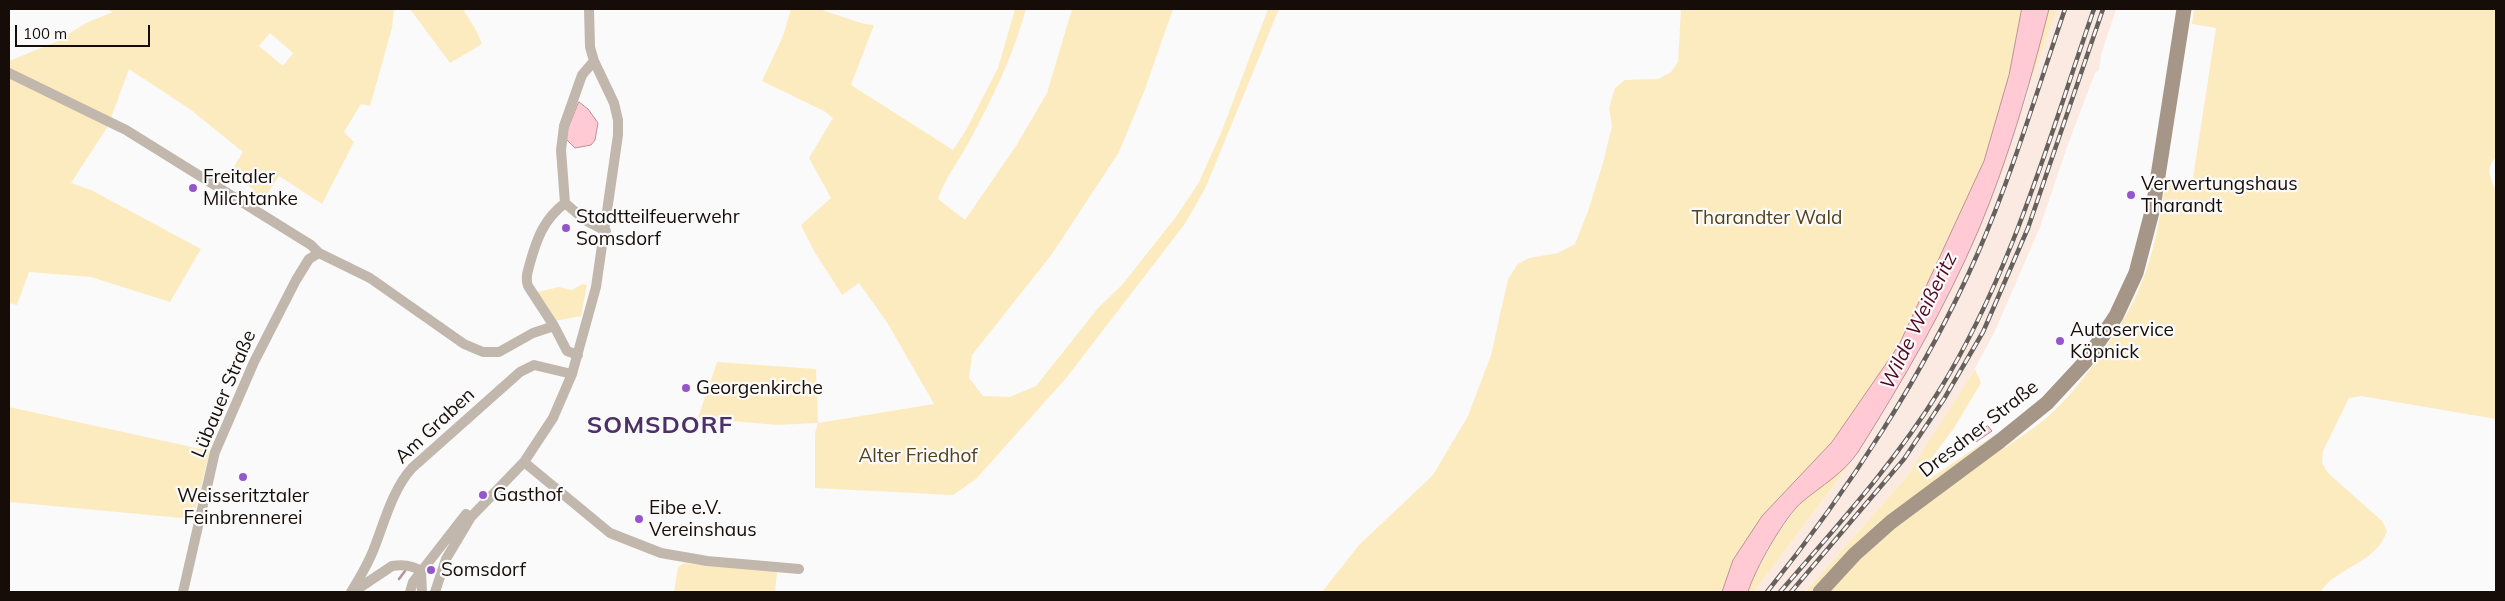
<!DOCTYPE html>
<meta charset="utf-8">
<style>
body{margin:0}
#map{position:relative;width:2505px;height:601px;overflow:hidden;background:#fafafa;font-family:Mulish,sans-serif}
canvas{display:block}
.frame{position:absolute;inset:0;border:10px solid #170d08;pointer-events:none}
.scale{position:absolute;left:15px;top:25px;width:135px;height:22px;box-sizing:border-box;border:2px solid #170d08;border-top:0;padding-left:6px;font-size:15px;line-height:18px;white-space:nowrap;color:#170d08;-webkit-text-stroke:4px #fafafa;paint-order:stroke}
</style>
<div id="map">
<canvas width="2505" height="601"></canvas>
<div class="frame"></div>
<div class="scale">100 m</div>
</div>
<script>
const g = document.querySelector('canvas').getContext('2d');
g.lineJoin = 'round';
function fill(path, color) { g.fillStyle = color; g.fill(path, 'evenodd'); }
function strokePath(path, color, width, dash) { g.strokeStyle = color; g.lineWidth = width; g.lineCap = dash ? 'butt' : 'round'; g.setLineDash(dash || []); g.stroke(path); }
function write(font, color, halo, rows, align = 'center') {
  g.font = font + ' Mulish,sans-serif'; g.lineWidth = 4.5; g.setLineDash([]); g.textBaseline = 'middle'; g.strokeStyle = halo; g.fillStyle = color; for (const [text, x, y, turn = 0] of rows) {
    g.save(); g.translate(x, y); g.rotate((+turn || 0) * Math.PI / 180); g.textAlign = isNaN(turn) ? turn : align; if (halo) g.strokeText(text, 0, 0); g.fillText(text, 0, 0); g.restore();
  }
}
fill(new Path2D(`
 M2057,9H2116L2101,55L2099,70L2095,73L2067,147L2040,227L1994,333L1958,399L1907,476L1805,592H1754L1852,461L1888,405L1951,288L1979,228L2003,165Z`), '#faeae2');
fill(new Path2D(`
 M106,9H394L392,28L370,106L361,104L344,132L354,142L322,204L279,176L264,199L252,191L253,189L230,173L243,152L191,110L129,69L108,126L71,183L91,190L201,249L170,302L91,277L29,272L17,305L9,303V61L56,42L86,23L113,12ZM270,33L293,53L283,66L259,46Z
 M410,9H463L477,32L482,44L450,63Z
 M791,9H819L864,24L874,25L851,85L953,150L966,130L998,68L1015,9H1026C1012,59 993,97 969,142C958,162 945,178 938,199L965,220L1016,146L1047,93L1072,9H1173L1145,89L1119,152L1052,254L972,355L969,378L983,396L1010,397L1036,386L1098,308L1122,285L1175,218L1198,184L1221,133L1268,9H1279L1205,189L1184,225L1067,377L976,479L953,495L815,488V433L818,423L777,425L698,418L717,362L816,369L818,423L934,404L888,324L859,283L842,295L814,251L801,225L831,198L809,158L833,118L824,111L762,81L783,36Z
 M1681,9H2022L2009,75L1984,161L1899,345L1832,442L1789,489L1733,560L1722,592H1322L1359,545L1433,475L1468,416L1491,355L1508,279L1518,264L1529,258L1558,253L1575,244L1588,211L1603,163L1612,126L1609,108L1615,88L1625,80L1658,79L1671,72L1678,62Z
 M2049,9H2057L2027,95Z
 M2194,9H2496V157C2485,169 2490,177 2496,191V419L2361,396L2349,398L2323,451L2322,463L2328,473L2382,521L2387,531C2376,564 2338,566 2320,592H1805L1907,476L1975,369L1981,383L1954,428L1925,467L1929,479L1996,434L2005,448C2018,438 2033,429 2045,419C2077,393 2124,326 2139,289C2154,255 2160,217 2166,181L2192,184L2216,28L2192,24Z
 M582,284L587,285L581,316L555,321L537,292L559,287L572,290Z
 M9,407L210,451L193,519L9,502Z
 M1852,461L1754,592H1748L1751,582L1777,535L1800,503Z
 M684,563L701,565L713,563L777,572L775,592H674L678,567Z`), '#fdebc0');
const water = new Path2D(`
 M2022,9H2049C2030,84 2009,157 1979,229C1946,306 1903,381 1858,452C1844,473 1821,486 1802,502C1785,516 1754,571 1748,592H1722L1733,560L1762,516L1832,442L1899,345L1984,161L2009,75Z
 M579,102L588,109L598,123L595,140L591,145L575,148L566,139L567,131Z
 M1988,426L1992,431L1976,442L1973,437Z`);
fill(water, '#ffcad4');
strokePath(water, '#b99197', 1);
strokePath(new Path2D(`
 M399,579L405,571`), '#b99197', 2.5);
strokePath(new Path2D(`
 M594,61L582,75L564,126L561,150L565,203L585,220L606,231
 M9,73L126,130L311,245L319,253L370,278L464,344L483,352H499L533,333L554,326L567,351L578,355
 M554,326L528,286C525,277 528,271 530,263C537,238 544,219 565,203
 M524,462L610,533L661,553L707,561L799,569
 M183,592L215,452L254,362L296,280L309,259L319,253
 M351,592C359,579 367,566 373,551C384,524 392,490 412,468L520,372L534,365L572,374
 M353,592L392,566C403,564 412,565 421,571L422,592
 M410,592L413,582L466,514
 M435,592L446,559L471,517L524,462L553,418L572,374L596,287L618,135V120L614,103L594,61L590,47L589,9`), '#c2b7ac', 10);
strokePath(new Path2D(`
 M1820,592L1855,554L1891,522L2000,441L2047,403L2085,362L2116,316L2136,273L2153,208L2184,9`), '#a69687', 15);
const rail = new Path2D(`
 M1767,592C1848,491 1925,373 1977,255C2012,175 2037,91 2065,9
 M1780,592C1836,527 1894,464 1939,391C2012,273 2049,138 2094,9
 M1791,592L1904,459L1944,399L1983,332L2028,228L2103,9`);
strokePath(rail, '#67615e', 4.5);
strokePath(rail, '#fafafa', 2.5, [8]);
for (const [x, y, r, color] of [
 [193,188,5,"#9556cc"],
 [2131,195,5,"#9556cc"],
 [566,228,5,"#9556cc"],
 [2060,341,5,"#9556cc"],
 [686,388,5,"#9556cc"],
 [243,477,5,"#9556cc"],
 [483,495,5,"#9556cc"],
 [639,519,5,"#9556cc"],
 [431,570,5,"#9556cc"]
]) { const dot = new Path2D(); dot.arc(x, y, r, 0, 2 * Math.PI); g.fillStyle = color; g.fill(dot); strokePath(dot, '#fafafa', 2); }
write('19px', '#170d08', '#fafafa', [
 ["Freitaler",203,177],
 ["Milchtanke",203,199],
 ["Verwertungshaus",2141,184],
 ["Tharandt",2141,206],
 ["Stadtteilfeuerwehr",576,217],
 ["Somsdorf",576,239],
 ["Autoservice",2070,330],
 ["Köpnick",2070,352],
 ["Georgenkirche",696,388],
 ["Gasthof",493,495],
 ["Weisseritztaler",243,496,"center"],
 ["Feinbrennerei",243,518,"center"],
 ["Eibe e.V.",649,508],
 ["Vereinshaus",649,530],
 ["Somsdorf",441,570]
], 'left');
write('19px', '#534217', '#fafafa', [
 ["Tharandter Wald",1767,218],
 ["Alter Friedhof",918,456]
]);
write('19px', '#170d08', '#fafafa', [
 ["Lübauer Straße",224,394,-67],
 ["Am Graben",435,426,-43],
 ["Dresdner Straße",1979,429,-38]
]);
write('italic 20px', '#510622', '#fafafa', [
 ["Wilde Weißeritz",1919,321,-64]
]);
g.letterSpacing = '1px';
write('bold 24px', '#4e3069', '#fafafa', [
 ["SOMSDORF",660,426]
]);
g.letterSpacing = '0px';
</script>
